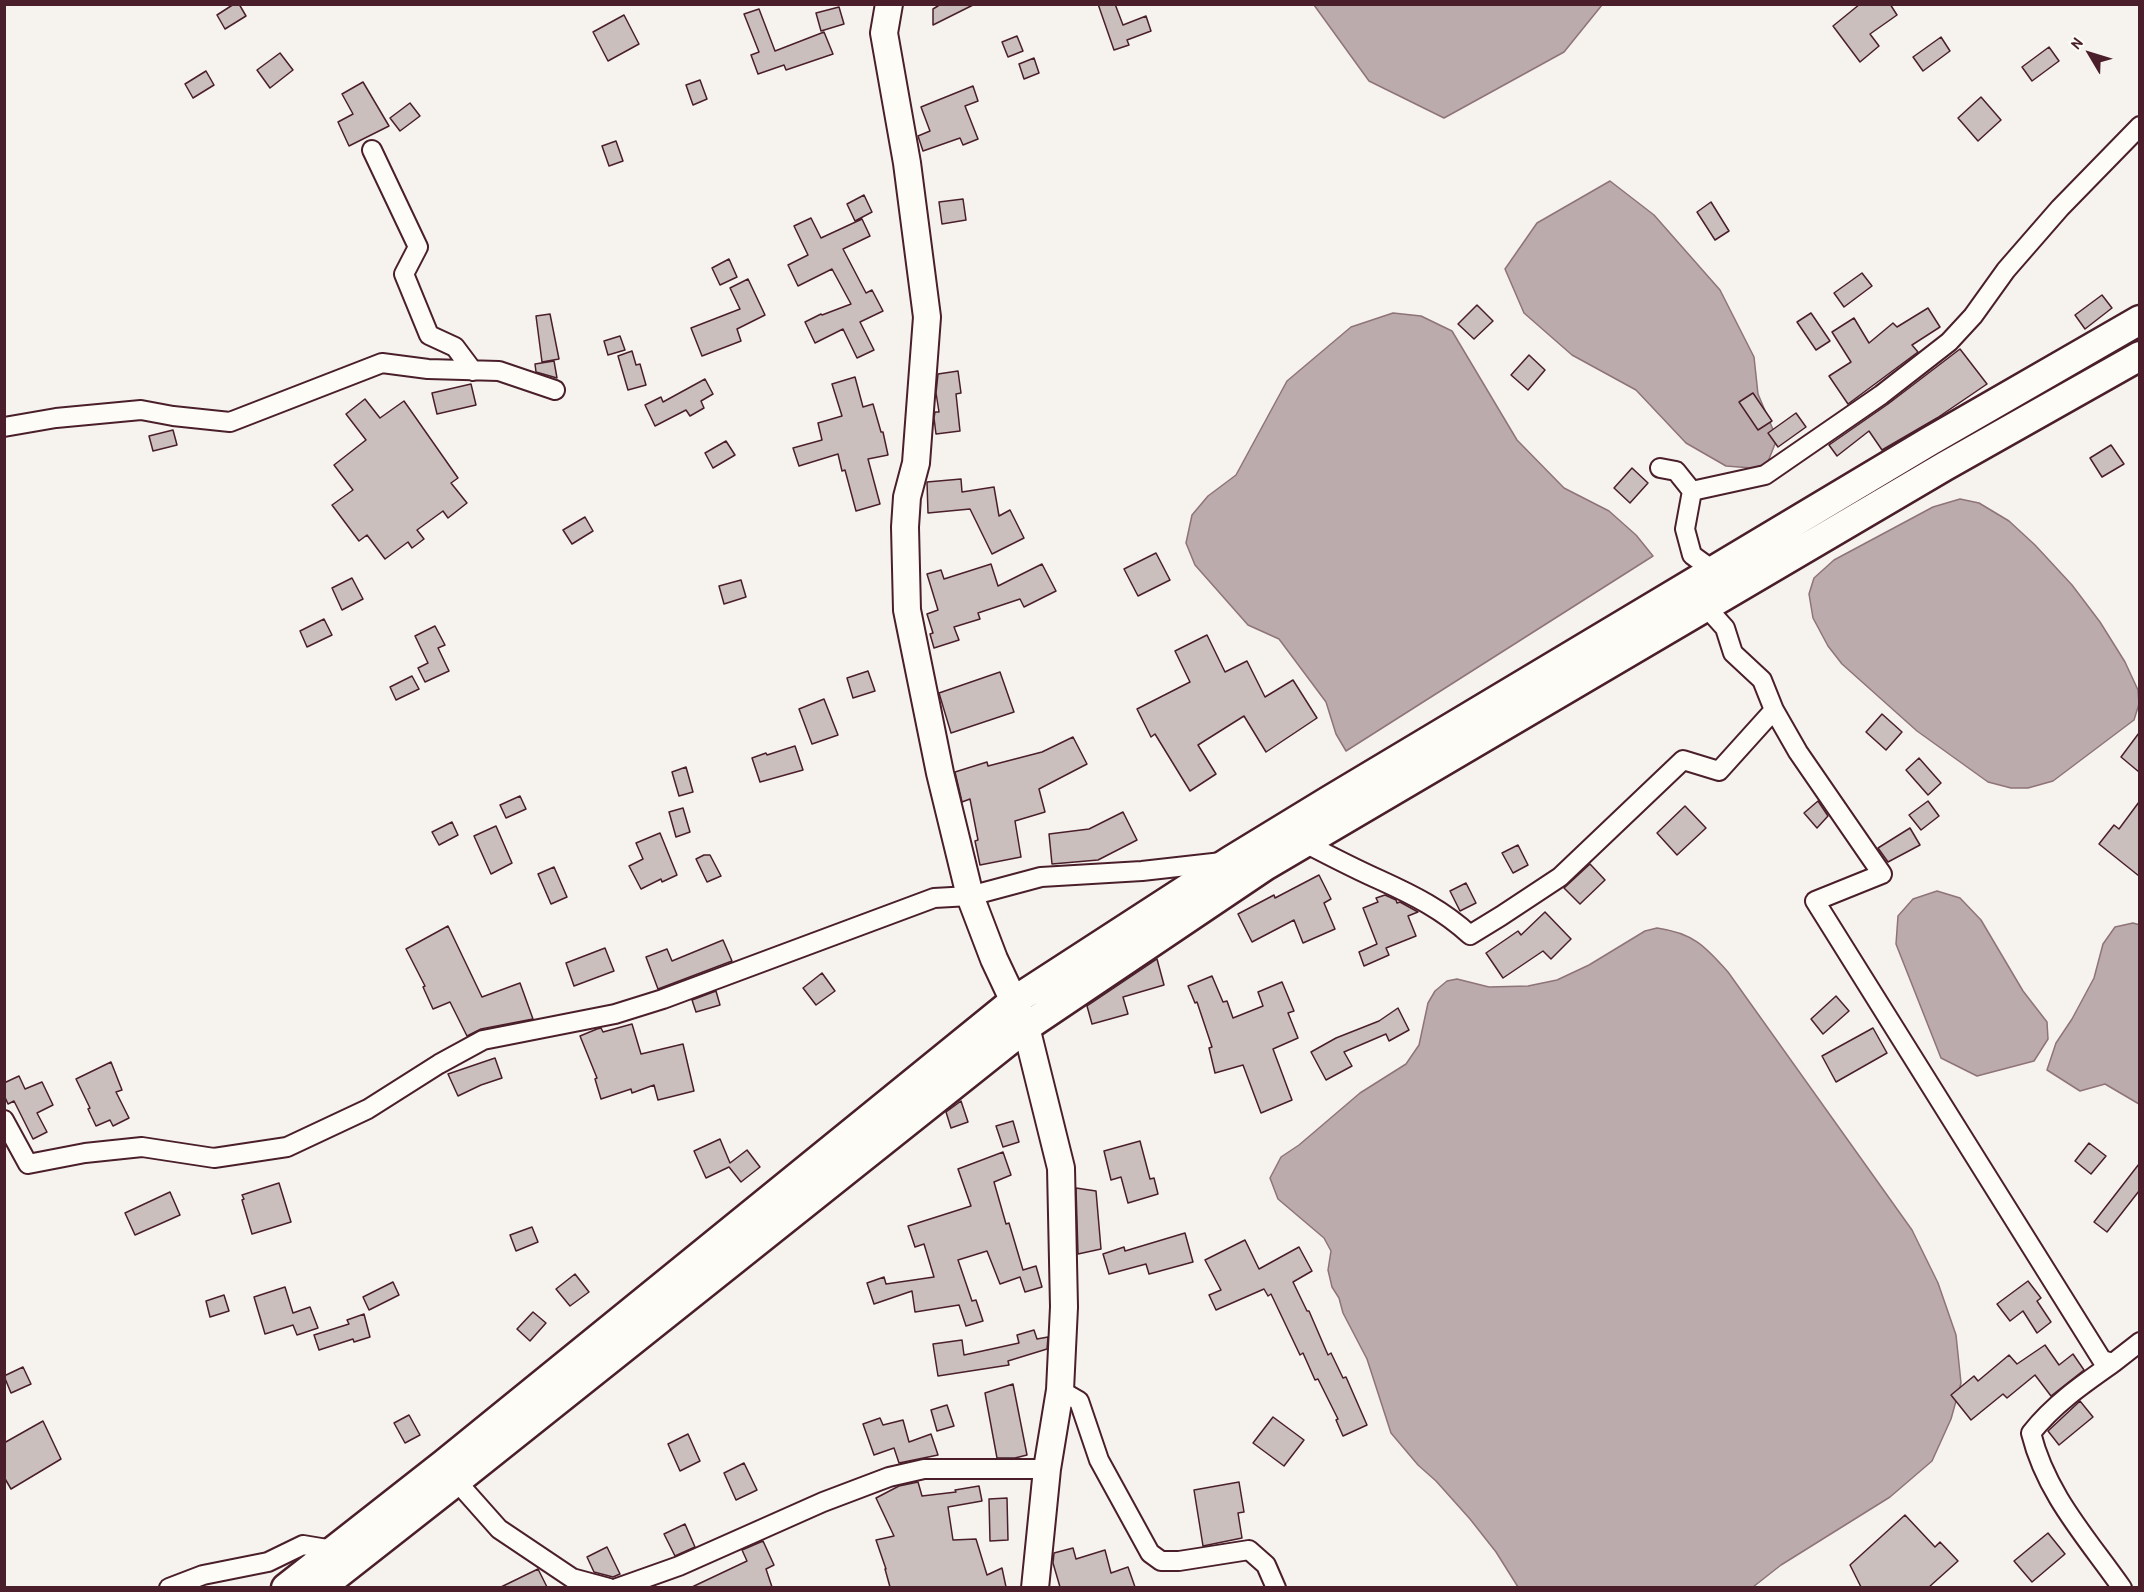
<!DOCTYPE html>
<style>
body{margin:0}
#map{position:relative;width:2144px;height:1592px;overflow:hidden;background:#f6f3ef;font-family:"Patrick Hand",sans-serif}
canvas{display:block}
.frame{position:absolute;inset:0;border:6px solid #4a1f2b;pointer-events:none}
.north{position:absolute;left:2060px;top:24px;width:60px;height:60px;-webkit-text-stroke:4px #fdfcf7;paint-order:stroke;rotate:308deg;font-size:16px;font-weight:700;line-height:24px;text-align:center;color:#4a1f2b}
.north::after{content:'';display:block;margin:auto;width:21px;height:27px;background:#4a1f2b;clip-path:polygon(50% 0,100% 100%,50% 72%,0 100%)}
</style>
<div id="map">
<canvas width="2144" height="1592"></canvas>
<div class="frame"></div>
<div class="north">N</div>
</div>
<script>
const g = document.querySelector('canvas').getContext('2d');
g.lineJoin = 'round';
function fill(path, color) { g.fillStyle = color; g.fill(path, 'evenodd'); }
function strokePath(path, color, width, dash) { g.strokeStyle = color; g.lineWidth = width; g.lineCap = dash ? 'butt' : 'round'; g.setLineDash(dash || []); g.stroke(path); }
const water = new Path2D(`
 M1314,5H1602L1564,52L1444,118L1369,81Z
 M1610,181L1654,215L1720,290L1754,357L1758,394L1777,439L1765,469L1726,466L1686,443L1636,390L1572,355L1524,313L1505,269L1537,223Z
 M1393,313L1421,316L1452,331L1517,440L1564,488L1609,511L1636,535L1653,556L1346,751L1336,734L1326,702L1279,639L1248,625L1195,565L1186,543L1192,515L1208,496L1236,475L1287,381L1351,327Z
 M1960,499L1979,503L2009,521L2035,545L2072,585L2100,622L2125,662L2138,690L2139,704L2134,720L2053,781L2028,788H2011L1988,782L1917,731L1842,664L1828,646L1813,618L1809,594L1814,578L1834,560L1933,507Z
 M1937,891L1960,898L1981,920L2023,991L2047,1022L2048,1039L2034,1061L1977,1076L1941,1058L1896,944L1898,916L1913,899Z
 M2133,923L2140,925L2139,1104L2105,1084L2080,1091L2047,1070L2056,1043L2072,1019L2094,978L2103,944L2115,927Z
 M1657,928C1693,933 1705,946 1728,972L1912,1230L1938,1283L1956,1335L1961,1383L1951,1419L1932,1461L1890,1497L1781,1565L1753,1587H1518L1496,1552L1470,1519L1436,1481L1418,1465L1391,1433L1367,1359L1343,1313L1339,1298L1332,1287L1328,1270L1331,1251L1324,1238L1278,1199L1270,1178L1281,1157L1299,1145L1360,1093L1406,1064L1419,1045L1428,1003L1435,991L1447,981L1457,979L1489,987L1528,986L1557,980L1589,965L1645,931Z`);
fill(water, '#bbabac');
strokePath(water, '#8e7378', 1.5);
const building = new Path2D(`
 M234,4H239L246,16L225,29L217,15Z
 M941,4H975L933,25V9Z
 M1098,4H1115L1123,25L1146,16L1151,31L1127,40L1129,45L1114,50Z
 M1860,4H1890L1897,15L1870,34L1879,46L1860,62L1833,26Z
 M839,7L844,24L821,31L816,13Z
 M759,9L775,51L824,32L833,54L786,70L784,65L758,74L751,55L759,52L744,14Z
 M624,15L639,44L608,61L593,32Z
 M1017,36L1023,51L1008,57L1002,42Z
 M1941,37L1950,51L1923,71L1913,57Z
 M2049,47L2059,61L2032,81L2022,67Z
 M280,53L293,70L270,88L257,70Z
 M1034,58L1039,73L1024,79L1019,64Z
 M206,71L214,85L193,98L185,84Z
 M700,80L707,99L693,105L686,85Z
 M363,82L389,126L349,146L338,122L353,114L342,94Z
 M973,86L978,101L965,106L978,139L963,145L960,138L923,151L918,136L930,131L921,107Z
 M1981,97L2001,120L1978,141L1958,118Z
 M410,103L420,116L400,131L390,118Z
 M616,141L623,161L609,166L602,146Z
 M864,195L872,212L855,221L847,204Z
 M963,199L966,220L942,224L939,202Z
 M1711,202L1729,231L1715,240L1697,212Z
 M811,218L821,238L862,219L870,236L843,249L866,293L872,290L883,311L860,322L874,350L857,358L843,329L815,343L805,322L821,314L822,315L851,304L832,269L798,286L788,265L808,255L794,226Z
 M729,259L737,277L720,285L712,268Z
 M1862,273L1872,286L1844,307L1834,293Z
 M748,279L765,315L737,329L741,341L702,356L691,328L740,309L730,288Z
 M2102,295L2112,308L2085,329L2075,315Z
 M1477,305L1493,321L1474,339L1458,324Z
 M1928,308L1940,327L1912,345L1918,352L1848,404L1829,376L1851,362L1832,332L1854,318L1869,343L1893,323L1897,327Z
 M1811,313L1830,341L1816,350L1797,322Z
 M550,314L559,359L542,362L536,316Z
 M620,336L625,350L608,355L604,341Z
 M1960,349L1987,384L1937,418L1882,450L1869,431L1837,456L1829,445L1888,404Z
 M632,351L636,365L640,364L646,385L628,390L618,356Z
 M1529,355L1545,370L1528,390L1511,375Z
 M554,361L557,378L536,372L535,364Z
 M958,371L961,393L956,394L960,431L936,434L934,418L935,412H939L936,393L938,374Z
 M855,377L863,407L873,404L881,432H883L888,455L868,459L880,504L856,511L845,470L842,471L838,454L799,466L793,448L822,440L818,423L842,416L832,384Z
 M705,379L713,394L701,401L704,408L690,416L686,410L655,426L645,405L661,397L663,402Z
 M471,384L476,405L437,414L432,393Z
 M1753,393L1772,421L1758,430L1739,402Z
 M365,399L380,418L404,401L458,478L451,483L467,503L448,518L443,511L417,530L424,539L412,548L408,542L385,559L367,535L359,541L332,505L353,490L334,465L366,440L346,414Z
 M1796,413L1806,427L1778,447L1768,433Z
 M173,430L177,445L153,451L149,436Z
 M726,441L735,455L713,468L705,453Z
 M2111,445L2124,464L2102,477L2090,458Z
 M1632,468L1648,483L1630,503L1614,488Z
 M961,479L962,492L994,487L999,516L1010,510L1024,538L992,554L970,509L928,513L927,482Z
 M585,517L593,531L572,544L563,530Z
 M1156,553L1170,580L1138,596L1124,569Z
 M991,564L998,586L1042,564L1056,591L1024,607L1020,599L978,613L980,619L954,627L959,640L934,648L930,634L933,633L927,614L938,610L927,574L941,570L944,579Z
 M352,578L363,599L342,610L332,588Z
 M741,580L746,597L724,604L719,586Z
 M324,619L332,635L307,647L300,631Z
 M435,626L445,645L438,648L449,671L425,682L418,668L428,663L415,636Z
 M1207,635L1225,672L1247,661L1265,697L1293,680L1317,718L1266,752L1244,716L1198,745L1216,774L1190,791L1155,734L1151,737L1137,709L1190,682L1175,651Z
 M868,671L875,691L853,698L847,678Z
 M1000,672L1014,712L951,733L939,693Z
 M412,676L419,689L396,700L390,687Z
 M824,699L838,735L812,744L799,709Z
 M1882,714L1902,732L1886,750L1866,732Z
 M2139,733V772L2121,757Z
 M1073,737L1087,764L1039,789L1045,812L1015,821L1021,857L980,865L975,841L978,840L970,799L962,802L955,772L987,762L988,766L1042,752Z
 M795,746L803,770L760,782L752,758L766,753L767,755Z
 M1919,758L1941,783L1928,795L1906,770Z
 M686,767L693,792L679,796L672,772Z
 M520,796L526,809L506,818L500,805Z
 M1818,801L1828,816L1817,828L1804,813Z
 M1928,801L1939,816L1921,830L1909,815Z
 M2139,802V876L2099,844L2114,825L2119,829Z
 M1685,806L1706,828L1677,855L1657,833Z
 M683,808L690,832L676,837L669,812Z
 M1123,812L1137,840L1098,860L1052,864L1049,834L1089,829Z
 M452,822L458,835L439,845L432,832Z
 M496,826L512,863L491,874L474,836Z
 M1910,828L1920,845L1888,862L1878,848Z
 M660,833L677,875L662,882L661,879L641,889L629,866L643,859L636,843Z
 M1518,845L1528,865L1513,873L1502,853Z
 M704,855H710L721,876L707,882L696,859Z
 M1590,864L1605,880L1580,904L1564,888Z
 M554,867L567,897L551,904L538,874Z
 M1319,875L1331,899L1324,903L1335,929L1303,943L1294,920L1252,942L1238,914L1274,895L1275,898Z
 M1466,883L1476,903L1460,911L1450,891Z
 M1385,895L1396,900L1397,903L1400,902L1418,912L1408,916L1416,936L1386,948L1389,955L1364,966L1359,952L1377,944L1363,908L1378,902L1376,898Z
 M1545,912L1571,939L1551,959L1543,951L1503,978L1486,953L1518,931L1521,935Z
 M448,926L482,997L520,983L533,1019L481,1029L467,1036L450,1002L433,1009L423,987L425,986L406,949Z
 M723,940L732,961L658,989L646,957L667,949L672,961Z
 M605,948L614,971L574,986L566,963Z
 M1157,959L1164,985L1123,997L1128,1014L1092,1024L1087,1006Z
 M822,973L835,991L816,1005L803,988Z
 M1212,976L1223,1002L1227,1001L1233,1018L1263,1006L1258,992L1282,982L1294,1011L1288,1013L1298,1038L1273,1049L1292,1100L1261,1113L1243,1065L1215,1073L1209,1048L1212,1047L1197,1002L1195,1003L1188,986Z
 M716,991L720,1005L696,1012L692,1000Z
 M1836,996L1849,1011L1823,1034L1811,1019Z
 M1398,1008L1409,1030L1389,1041L1386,1034L1344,1052L1352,1066L1326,1080L1311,1052L1336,1038L1379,1021Z
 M632,1024L641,1054L683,1044L694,1091L658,1100L654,1085L632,1093L631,1089L601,1099L595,1079L597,1078L580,1036L597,1029L601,1028L603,1032Z
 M1873,1028L1887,1053L1836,1082L1822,1056Z
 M495,1058L502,1078L481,1085L458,1096L448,1074Z
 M111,1062L122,1090L116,1092L129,1118L113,1126L110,1120L96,1126L88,1109L90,1108L76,1079Z
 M19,1076L25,1089L42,1082L53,1105L37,1113L47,1132L33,1139L14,1101L8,1104L4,1095V1083Z
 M961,1101L968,1122L951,1128L946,1112Z
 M1013,1121L1019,1142L1003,1147L996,1126Z
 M720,1139L730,1163L747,1150L760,1167L741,1182L729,1167L706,1178L694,1151Z
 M1140,1141L1150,1179L1154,1178L1158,1194L1128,1203L1121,1177L1111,1180L1104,1151Z
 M2089,1143L2106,1156L2091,1174L2075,1161Z
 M1003,1152L1011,1175L994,1182L1006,1224L1009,1223L1023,1270L1036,1266L1042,1287L1025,1292L1020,1277L1000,1284L987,1251L958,1260L972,1301L976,1300L983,1321L966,1326L959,1305L915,1312L912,1291L874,1304L867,1283L884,1277L886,1284L934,1277L924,1244L915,1247L908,1226L971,1206L958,1169Z
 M2139,1164V1191L2107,1232L2094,1222Z
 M279,1183L291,1222L252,1234L242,1200L244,1199L242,1195Z
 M1076,1188L1096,1191L1101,1249L1078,1254Z
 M170,1192L180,1215L135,1235L125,1213Z
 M532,1227L538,1242L516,1251L510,1235Z
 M1185,1233L1193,1262L1149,1274L1146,1264L1109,1274L1103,1254L1124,1247L1125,1251Z
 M1245,1240L1259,1269L1299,1247L1312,1271L1293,1282L1307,1311H1309L1328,1355L1331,1353L1343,1378L1346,1377L1367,1425L1343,1436L1336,1420L1338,1419L1318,1379L1315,1380L1303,1353L1300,1355L1271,1294L1268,1296L1264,1289L1216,1310L1209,1295L1221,1290L1205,1260Z
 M575,1274L589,1292L570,1306L556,1289Z
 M2028,1281L2041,1298L2037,1301L2051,1322L2037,1333L2023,1311L2010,1321L1997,1304Z
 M393,1282L399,1295L369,1310L363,1297Z
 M285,1287L293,1313L310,1307L318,1328L297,1335L293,1325L265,1334L254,1297Z
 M224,1295L229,1311L210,1317L206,1301Z
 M533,1312L546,1323L530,1341L517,1329Z
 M364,1314L370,1337L354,1342L353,1339L319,1350L314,1335L349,1324L347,1320Z
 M1034,1330L1037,1339L1048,1337L1047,1349L1008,1361L1009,1365L938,1376L933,1344L962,1340L964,1355L1019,1343L1017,1335Z
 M2045,1345L2059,1365L2073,1354L2084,1370L2051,1396L2035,1375L2007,1398L2003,1394L1971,1420L1951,1395L1974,1376L1978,1381L2009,1355L2017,1364Z
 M23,1367L31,1384L11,1393L4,1376Z
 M1013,1384L1027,1455L1015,1458H997L985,1393Z
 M2080,1401L2093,1417L2059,1445L2048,1431Z
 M947,1405L954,1426L937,1431L931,1410Z
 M409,1415L420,1435L405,1443L394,1423Z
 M1273,1417L1304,1440L1284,1466L1253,1443Z
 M880,1418L883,1425L903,1420L909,1442L931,1434L938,1455L899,1463L894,1448L874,1455L863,1424Z
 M43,1421L61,1459L11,1489L4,1477V1443Z
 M688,1434L700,1461L680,1471L668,1444Z
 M744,1463L757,1490L736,1500L724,1473Z
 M918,1482L922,1496L956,1492L955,1490L979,1486L982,1501L948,1507L953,1540L976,1539L987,1575L1002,1568L1006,1587H890L885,1569H886L876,1540L894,1536L876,1498L899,1486Z
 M1239,1482L1244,1512L1238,1513L1242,1538L1203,1546L1194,1490Z
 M1007,1498L1008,1540L990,1541L989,1499Z
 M1905,1515L1935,1547L1940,1542L1958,1561L1929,1587H1861L1850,1565Z
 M685,1524L695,1547L675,1556L664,1534Z
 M2048,1533L2065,1554L2032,1582L2014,1561Z
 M763,1541L774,1565L766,1569L772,1587H692L747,1561L742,1550Z
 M607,1547L620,1574L613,1577L594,1572L587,1557Z
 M1073,1548L1076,1559L1105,1550L1111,1573L1128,1567L1135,1587H1060L1053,1563L1054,1553Z
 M538,1569L547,1587H501Z`);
fill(building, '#cbbfbe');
strokePath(building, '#4a1f2b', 1.5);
const minor = new Path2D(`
 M372,150L418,247L404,274L429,335L455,347L473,371
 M4,427L56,418L141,410L173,416L230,422L382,363L428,369L499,371L555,390
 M1660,468L1676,471L1692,491
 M1714,571L1692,555L1685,529L1692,491L1765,475L1881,395L1949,342L1973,316L2006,270L2060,208L2140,126
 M1774,710L1798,752L1882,874L1815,901L2102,1360L2113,1363L2140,1342
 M1299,838L1305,843C1330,856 1355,869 1380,880C1413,895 1443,910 1470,935L1501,916L1560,877L1683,760L1719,771L1774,710L1762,680L1733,653L1725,628L1707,608
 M4,1120L28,1164L85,1153L142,1147L214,1158L287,1147L368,1109L439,1064L483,1040L615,1014L663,999L934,898L970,896L1041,877L1142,871L1222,862
 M2113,1363C2083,1384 2054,1404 2031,1433C2046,1494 2087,1538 2122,1588
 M1060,1390L1079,1401L1099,1460L1150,1553L1161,1561H1179L1249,1550L1266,1565L1276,1588
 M451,1475L499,1529L572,1578L609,1588
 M169,1588L203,1575L268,1562L303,1545L333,1550
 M617,1588L679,1566L823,1502L889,1477L924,1469H1047`);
const secondary = new Path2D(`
 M889,4L884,33L907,163L927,317L916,463L907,497L905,527L907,610L940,773L970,896L994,959L1026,1027L1061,1168L1064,1307L1060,1390L1047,1469L1035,1588`);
const primary = new Path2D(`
 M286,1588L444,1464L1014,1001L1230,861L1330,800L1930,441L2140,320
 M320,1588L455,1482L1026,1027L1265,866L1945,466L2140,356`);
strokePath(minor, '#4a1f2b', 22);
strokePath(secondary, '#4a1f2b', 30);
strokePath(primary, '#4a1f2b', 33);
strokePath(minor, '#fdfcf7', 18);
strokePath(secondary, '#fdfcf7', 26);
strokePath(primary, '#fdfcf7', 28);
</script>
